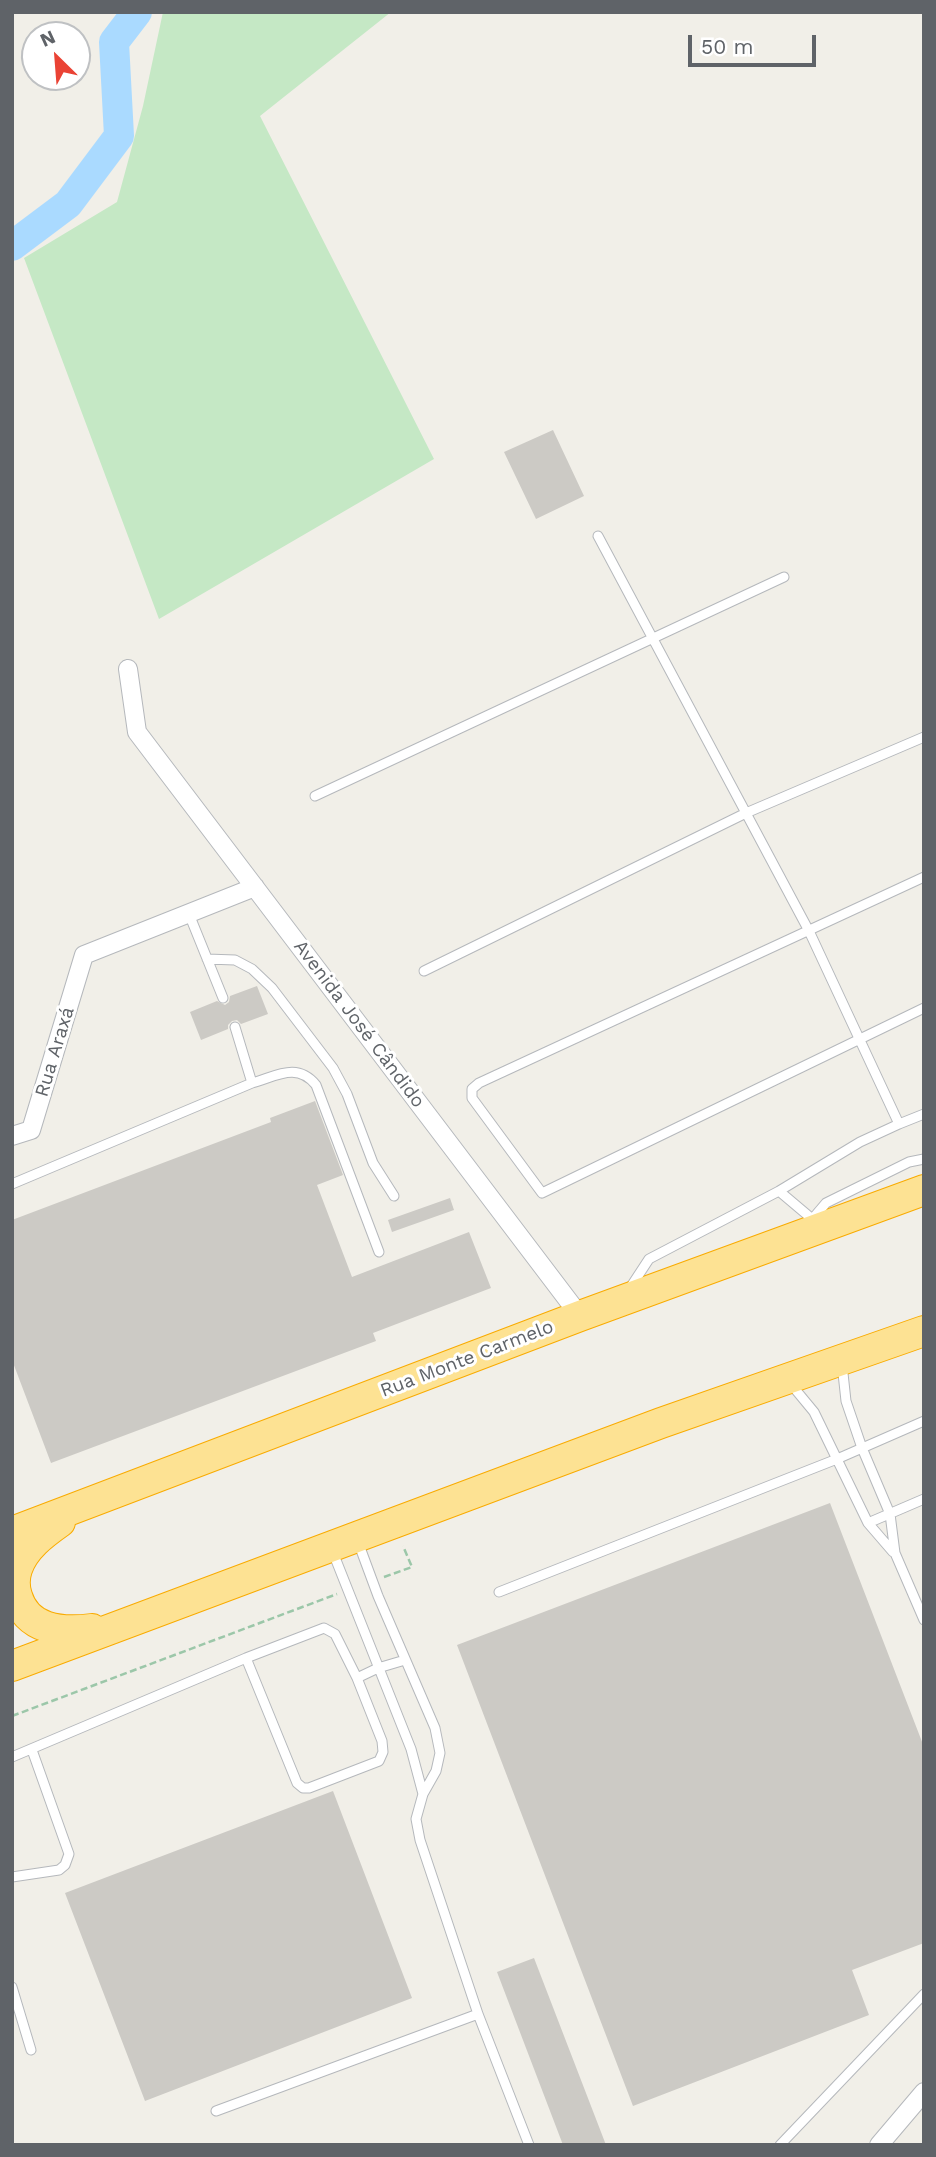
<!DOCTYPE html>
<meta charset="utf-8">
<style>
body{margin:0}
#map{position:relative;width:936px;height:2157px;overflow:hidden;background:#f1efe8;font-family:"Work Sans",sans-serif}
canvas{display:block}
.frame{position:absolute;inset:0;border:14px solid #5f6368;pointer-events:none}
.north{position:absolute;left:21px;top:21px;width:70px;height:70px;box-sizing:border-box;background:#fff;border:2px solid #bfc1c3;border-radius:50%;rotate:335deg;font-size:19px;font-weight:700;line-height:28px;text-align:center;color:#5f6368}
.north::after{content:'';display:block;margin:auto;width:24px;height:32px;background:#ea4335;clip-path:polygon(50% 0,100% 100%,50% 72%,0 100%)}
.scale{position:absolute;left:688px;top:35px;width:128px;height:32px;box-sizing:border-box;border:4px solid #5f6368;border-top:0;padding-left:9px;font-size:21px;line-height:24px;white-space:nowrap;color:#5f6368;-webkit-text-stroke:5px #fff;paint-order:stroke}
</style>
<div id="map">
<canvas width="936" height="2157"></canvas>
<div class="frame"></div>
<div class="north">N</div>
<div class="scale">50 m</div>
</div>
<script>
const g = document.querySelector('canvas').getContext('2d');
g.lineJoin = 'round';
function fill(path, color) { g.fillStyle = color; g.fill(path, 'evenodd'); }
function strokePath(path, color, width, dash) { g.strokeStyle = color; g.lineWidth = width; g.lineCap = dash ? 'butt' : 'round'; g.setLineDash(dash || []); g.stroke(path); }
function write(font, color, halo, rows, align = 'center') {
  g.font = font + ' "Work Sans",sans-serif'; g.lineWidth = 6; g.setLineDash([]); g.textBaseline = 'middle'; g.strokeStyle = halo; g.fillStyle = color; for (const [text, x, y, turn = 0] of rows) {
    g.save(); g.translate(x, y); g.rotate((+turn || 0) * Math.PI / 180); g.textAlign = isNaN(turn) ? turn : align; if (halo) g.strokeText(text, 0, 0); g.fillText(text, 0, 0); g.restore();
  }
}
fill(new Path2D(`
 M163,12H391L260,116L434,459L159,619L24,258L117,202L143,106Z`), '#c5e8c5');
strokePath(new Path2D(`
 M12,246L68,204L119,136L114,42L137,12`), '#aadaff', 30);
fill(new Path2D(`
 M553,430L584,496L536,519L504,452Z
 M257,986L268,1014L241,1024L237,1020L232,1021L228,1025V1029L201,1040L190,1012L217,1001L225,1005L229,1002L230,996Z
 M315,1101L343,1175L317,1185L352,1277L469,1232L491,1288L373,1333L376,1341L51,1463L12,1360V1220L271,1122L270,1118Z
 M450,1198L454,1210L392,1232L388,1220Z
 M830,1503L924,1747V1943L852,1970L869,2015L633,2106L457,1645Z
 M333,1791L412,1998L145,2101L65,1893Z
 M534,1958L606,2145H563L497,1972Z`), '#cccac5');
const lane = new Path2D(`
 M598,536L809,931L899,1124L860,1142L779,1191L649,1259L630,1288
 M315,796L784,577
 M924,877L479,1083L472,1089V1098L542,1193L924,1008
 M189,914L223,998
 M207,959L235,960L252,969L272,988L333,1068L347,1094L373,1163L394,1196
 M424,971L746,813L924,737
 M252,1083C277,1076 297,1062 316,1085L379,1252
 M899,1124L924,1114
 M12,1184L252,1083L235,1027
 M779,1191L811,1218
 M809,1223L826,1203L909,1162L924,1159
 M842,1364L846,1401L862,1448L890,1514L895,1553L924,1620
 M790,1383L814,1412L868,1523L893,1552
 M868,1523L924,1499
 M358,1542L378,1596L435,1728L440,1753L436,1771L423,1794L416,1819L420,1840L478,2014L529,2145
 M332,1550L411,1749L423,1794
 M499,1592L837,1459L924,1421
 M357,1678L378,1668L405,1660
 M12,1757L246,1658L324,1628L335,1634L357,1678L382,1741L383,1752L379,1761L309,1788H303L297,1783L246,1658
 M12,1877L59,1870L65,1865L69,1854L32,1750
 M12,1987L31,2050
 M216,2111L478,2014
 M780,2145L924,1994`);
const street = new Path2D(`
 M128,669L137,732L580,1316
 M12,1136L31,1130L84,955L255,887
 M879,2145L924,2092`);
const highway = new Path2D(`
 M60,1522C43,1534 24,1548 17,1569C14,1578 14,1587 17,1596C27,1630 61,1633 92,1629
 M12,1532L580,1316L924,1190
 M12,1666L661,1423L924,1331`);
strokePath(lane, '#b5b8bc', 11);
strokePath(street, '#b5b8bc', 20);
strokePath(highway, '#f9ab00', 32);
strokePath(new Path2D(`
 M384,1577L412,1567L403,1546
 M12,1716L337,1594`), '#9cc7a9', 2.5, [7, 3.5]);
strokePath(lane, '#fff', 9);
strokePath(street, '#fff', 18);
strokePath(highway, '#fde293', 30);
write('19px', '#5f6368', '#fff', [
 ["Avenida José Cândido",359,1024,53],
 ["Rua Araxá",55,1052,-73],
 ["Rua Monte Carmelo",467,1359,-21]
]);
</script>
